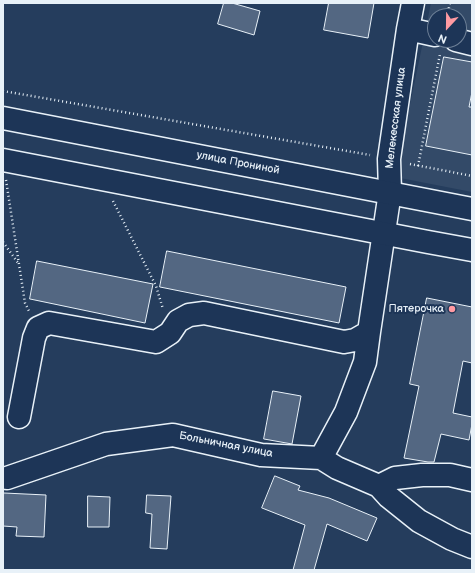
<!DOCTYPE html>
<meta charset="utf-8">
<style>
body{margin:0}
#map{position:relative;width:475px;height:573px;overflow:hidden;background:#253d5d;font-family:"Balsamiq Sans",sans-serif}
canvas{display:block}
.frame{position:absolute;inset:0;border:4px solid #e8f1f8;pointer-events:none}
.north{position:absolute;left:427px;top:8px;width:40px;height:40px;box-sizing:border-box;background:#1d3557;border:1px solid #6e8097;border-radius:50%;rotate:202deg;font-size:11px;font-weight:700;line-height:16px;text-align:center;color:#e8f1f8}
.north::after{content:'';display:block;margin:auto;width:14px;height:18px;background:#ff9aa2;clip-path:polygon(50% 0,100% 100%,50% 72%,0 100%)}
</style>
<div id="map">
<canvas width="475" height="573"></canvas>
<div class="frame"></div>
<div class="north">N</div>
</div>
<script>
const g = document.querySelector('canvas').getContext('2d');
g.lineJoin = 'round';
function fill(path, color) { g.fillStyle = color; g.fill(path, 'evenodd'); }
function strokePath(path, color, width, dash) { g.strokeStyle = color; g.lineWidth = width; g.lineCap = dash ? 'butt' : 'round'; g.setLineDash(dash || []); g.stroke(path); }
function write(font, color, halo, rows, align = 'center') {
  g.font = font + ' "Balsamiq Sans",sans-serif'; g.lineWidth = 4; g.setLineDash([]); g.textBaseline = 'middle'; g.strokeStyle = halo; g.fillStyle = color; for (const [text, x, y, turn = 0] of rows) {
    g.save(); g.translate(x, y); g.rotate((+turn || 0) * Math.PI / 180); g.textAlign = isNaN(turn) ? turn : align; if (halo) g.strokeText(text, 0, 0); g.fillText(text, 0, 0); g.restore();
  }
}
fill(new Path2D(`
 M431,3H472V192L395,177ZM435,16H459V40H435Z`), '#334a68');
const building = new Path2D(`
 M224,3H232L260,11L254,35L218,24Z
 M329,3H374L368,38L324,30Z
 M444,57L472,62V92L469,107H472V155L426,146Z
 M167,251L346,287L339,323L160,287Z
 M37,261L153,284L145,323L30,299Z
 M427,298L472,307V363L463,361L453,413L472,417V424L469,440L441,434L434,462H428L404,458L419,386L410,384Z
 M273,391L301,396L292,444L264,439Z
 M275,476L300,486L298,490L329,498L377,518L367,541L327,524L314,570H293L305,525L262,508Z
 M4,493L46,495L44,537L16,536L17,527L3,526Z
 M147,495L171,496L167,549L150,548L152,514L146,513Z
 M88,496L110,497L109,527H88Z`);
fill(building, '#536782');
strokePath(building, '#e8f1f8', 1);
const minor = new Path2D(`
 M408,29L435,35
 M456,40L472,44
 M19,417L34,338L38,328L49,323L156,342L170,333L178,321L189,315L204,313L344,342L355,340L369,332L390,192L389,159L408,29L413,3
 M321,458L346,412L365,362L369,332
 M7,478L106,444L173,435L261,455L321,458L337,468L379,486L389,497L419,521L452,539L472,547
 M379,486L395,478L422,475H450L472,480`);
const major = new Path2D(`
 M3,118L472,209
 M3,160L428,242L472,250`);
strokePath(minor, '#e8f1f8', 25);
strokePath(major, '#e8f1f8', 25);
strokePath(new Path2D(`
 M447,16L450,3
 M3,91L370,155
 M410,164L472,176
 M418,166L440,54
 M6,180L25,303L29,311
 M113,201L156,286L163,309
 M3,242L18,263`), '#e8f1f8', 2.5, [1, 3]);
strokePath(minor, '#1d3557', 22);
strokePath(major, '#1d3557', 22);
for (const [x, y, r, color] of [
 [452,309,4,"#ff9aa2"]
]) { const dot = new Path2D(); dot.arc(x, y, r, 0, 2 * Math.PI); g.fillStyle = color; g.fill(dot); strokePath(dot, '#1d3557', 1.5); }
write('11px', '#e8f1f8', '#1d3557', [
 ["Мелекесская улица",396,118,-83],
 ["улица Прониной",238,163,11],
 ["Больничная улица",226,445,11]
]);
write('11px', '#e8f1f8', '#1d3557', [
 ["Пятерочка",444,309]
], 'right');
</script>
